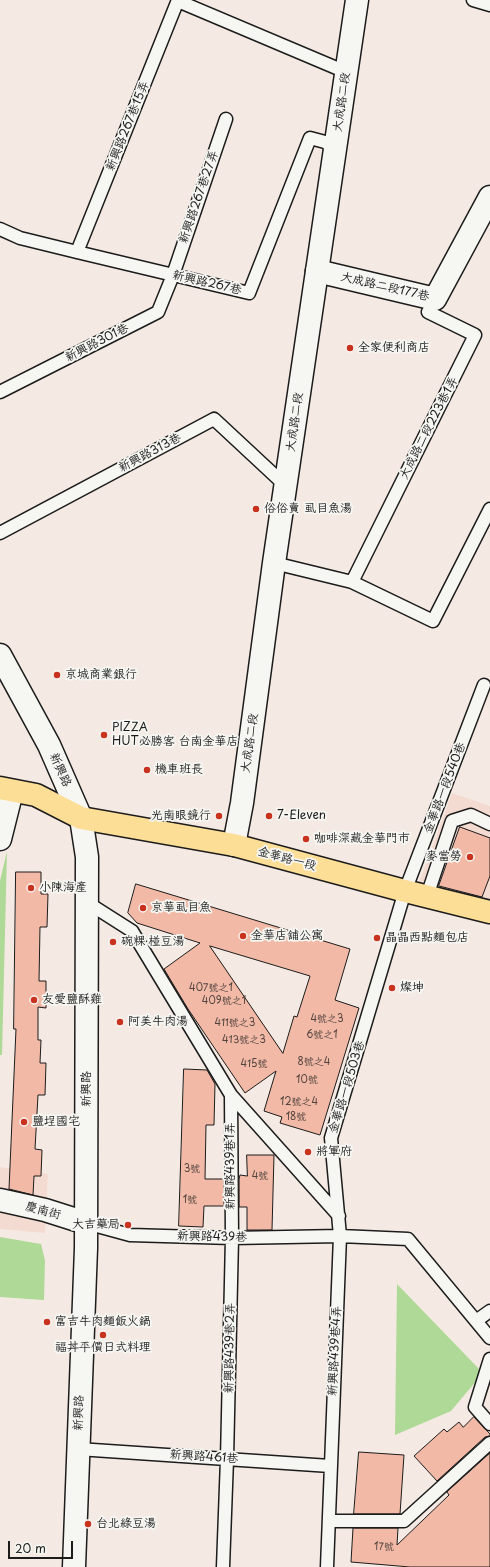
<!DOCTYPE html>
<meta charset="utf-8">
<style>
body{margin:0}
#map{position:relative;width:490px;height:1567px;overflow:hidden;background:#f5eae3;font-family:"Playpen Sans",sans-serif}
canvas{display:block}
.scale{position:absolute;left:8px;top:1541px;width:65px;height:18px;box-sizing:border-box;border:2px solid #1c1c1c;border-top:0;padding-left:5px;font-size:12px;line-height:14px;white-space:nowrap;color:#1c1c1c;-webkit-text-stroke:3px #f6f6f2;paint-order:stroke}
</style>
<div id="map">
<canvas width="490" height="1567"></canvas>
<div class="scale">20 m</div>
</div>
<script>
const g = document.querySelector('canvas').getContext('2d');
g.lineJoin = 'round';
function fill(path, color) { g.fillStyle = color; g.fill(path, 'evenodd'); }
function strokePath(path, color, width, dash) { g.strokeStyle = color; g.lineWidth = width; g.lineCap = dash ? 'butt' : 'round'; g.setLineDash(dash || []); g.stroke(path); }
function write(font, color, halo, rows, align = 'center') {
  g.font = font + ' "Playpen Sans","LXGW WenKai TC",sans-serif'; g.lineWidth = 3.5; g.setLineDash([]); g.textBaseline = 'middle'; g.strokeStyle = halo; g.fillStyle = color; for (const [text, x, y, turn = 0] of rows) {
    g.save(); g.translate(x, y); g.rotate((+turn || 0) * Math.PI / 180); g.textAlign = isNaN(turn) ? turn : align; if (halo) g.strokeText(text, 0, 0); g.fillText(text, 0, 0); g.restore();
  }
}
fill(new Path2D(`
 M452,793L490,806V907L417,888Z
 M0,1167L48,1174L45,1233L0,1229Z`), '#f4dbd1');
fill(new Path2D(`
 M7,851L2,1055H0V881Z
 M0,1237L41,1244L45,1260L44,1300L0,1297Z
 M397,1284L483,1373L451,1411L395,1435Z`), '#afd996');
const building = new Path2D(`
 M460,827L490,838V876L482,897L439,886Z
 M16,872H41V894H48L47,927H40L39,981H46V1008L38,1007V1040H41L40,1063H46L45,1095H38L35,1149L42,1150L41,1176H34L33,1195L9,1189L16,1029H14Z
 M136,884L350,949L335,1000L359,1008L320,1135L280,1123L282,1117L264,1111L276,1071L245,1093L188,1009L164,969L200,943L137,923L128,913ZM210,946L310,976L297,1017L294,1016L283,1053Z
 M184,1069L207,1070L215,1084L214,1125H206L205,1179H224V1206H204L203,1227L179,1226Z
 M247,1155H274L272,1230H247V1207H239V1179L240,1175L247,1176Z
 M474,1417L490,1434V1436L485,1437L437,1481L414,1456L444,1429L447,1432L459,1422L463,1427Z
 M359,1452L404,1455L400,1514H354Z
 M490,1453V1567H410L351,1562L353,1528H398L397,1545L449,1495L447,1492Z`);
fill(building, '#f1b9a6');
strokePath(building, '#1c1c1c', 1);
const lane = new Path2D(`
 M473,0L490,5
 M178,1L346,72
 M0,229L20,238L77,252L249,293L310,138L325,142L335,148
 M77,252L178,0
 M0,392L158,312L173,275L226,119
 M0,533L214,419L286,486
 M274,563L352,582L433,621L490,509
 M352,582L475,335L428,312L435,299
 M484,685L405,891L331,1138L340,1236L408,1239L490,1338
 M427,896L452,821L471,815L490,824
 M88,903L132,931L231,1095L339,1216
 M86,1223L130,1235L232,1238L340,1236L327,1567
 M476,1321L490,1311
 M490,1359L475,1407L490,1424
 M78,1449L330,1466
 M330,1521H404L490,1443
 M223,1567L227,1459L232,1238L231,1095`);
const street = new Path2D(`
 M317,271L435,299L490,197
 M0,839L12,791
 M0,1200L45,1210L86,1223`);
const secondary = new Path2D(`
 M0,655L49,745L81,818L87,857L86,1248L74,1567
 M234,845L242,803L274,563L357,0`);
const primary = new Path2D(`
 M0,788L36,795L81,818L234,845L405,891L490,912`);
strokePath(lane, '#1c1c1c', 15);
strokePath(street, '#1c1c1c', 25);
strokePath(secondary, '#1c1c1c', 25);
strokePath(primary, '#1c1c1c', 25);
strokePath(lane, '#f6f6f2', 12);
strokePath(street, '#f6f6f2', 22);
strokePath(secondary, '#f6f6f2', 22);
strokePath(primary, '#fcde96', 22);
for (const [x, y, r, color] of [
 [350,348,4,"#c8321e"],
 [256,509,4,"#c8321e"],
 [57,675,4,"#c8321e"],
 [104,735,4,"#c8321e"],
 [147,770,4,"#c8321e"],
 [219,816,4,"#c8321e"],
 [269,816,4,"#c8321e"],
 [306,839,4,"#c8321e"],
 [470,857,4,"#c8321e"],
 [31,888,4,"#c8321e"],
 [143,908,4,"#c8321e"],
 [243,936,4,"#c8321e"],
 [377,938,4,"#c8321e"],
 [113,942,4,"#c8321e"],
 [392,988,4,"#c8321e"],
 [34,1000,4,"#c8321e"],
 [120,1022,4,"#c8321e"],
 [24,1122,4,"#c8321e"],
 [308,1152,4,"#c8321e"],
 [128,1225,4,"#c8321e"],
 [47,1322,4,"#c8321e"],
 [103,1335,4,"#c8321e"],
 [88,1524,4,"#c8321e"]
]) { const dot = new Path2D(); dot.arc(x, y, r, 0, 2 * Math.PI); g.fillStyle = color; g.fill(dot); strokePath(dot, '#f6f6f2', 1.5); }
write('10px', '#51433e', null, [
 ["407號之1",211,988],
 ["409號之1",224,1001],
 ["4號之3",327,1019],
 ["411號之3",235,1023],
 ["6號之1",322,1035],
 ["413號之3",244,1040],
 ["8號之4",314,1062],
 ["415號",254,1064],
 ["10號",307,1080],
 ["12號之4",299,1102],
 ["18號",296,1117],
 ["3號",192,1169],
 ["4號",260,1176],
 ["1號",190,1200],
 ["17號",384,1547]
]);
write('12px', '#1c1c1c', '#f6f6f2', [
 ["大成路二段",342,102,-82],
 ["新興路267巷15弄",128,126,-68],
 ["新興路267巷27弄",199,197,-71],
 ["新興路267巷",207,283,13],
 ["大成路二段177巷",385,287,13],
 ["新興路301巷",97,343,-27],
 ["大成路二段",295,422,-82],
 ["大成路二段223巷1弄",429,428,-63],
 ["新興路313巷",150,453,-28],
 ["大成路二段",250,743,-82],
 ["新興路",60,770,66],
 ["金華路一段540巷",445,788,-69],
 ["金華路一段",287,859,15],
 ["金華路一段503巷",347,1087,-73],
 ["新興路",87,1089,-90],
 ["新興路439巷1弄",231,1166,-90],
 ["慶南街",43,1211,15],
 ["新興路439巷",212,1237,1],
 ["新興路439巷2弄",230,1348,-89],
 ["新興路439巷4弄",335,1351,-87],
 ["新興路",79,1413,-88],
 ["新興路461巷",204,1457,4]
]);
write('12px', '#1c1c1c', '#f6f6f2', [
 ["全家便利商店",358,348],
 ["俗俗賣 虱目魚湯",264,509],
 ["京城商業銀行",65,675],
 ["PIZZA",112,728],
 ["HUT必勝客 台南金華店",112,742],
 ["機車班長",155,770],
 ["光南眼鏡行",211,816,"right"],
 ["7-Eleven",277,816],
 ["咖啡深藏金華門市",314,839],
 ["麥當勞",462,857,"right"],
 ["小陳海產",39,888],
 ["京華虱目魚",151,908],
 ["金華店舖公寓",251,936],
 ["晶晶西點麵包店",385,938],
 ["碗粿·椪豆湯",121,942],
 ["燦坤",400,988],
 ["友愛鹽酥雞",42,1000],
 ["阿美牛肉湯",128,1022],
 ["鹽埕國宅",32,1122],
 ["將軍府",316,1152],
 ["大吉藥局",120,1225,"right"],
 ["富吉牛肉麵飯火鍋",55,1322],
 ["福丼平價日式料理",103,1348,"center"],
 ["台北綠豆湯",96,1524]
], 'left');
</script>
